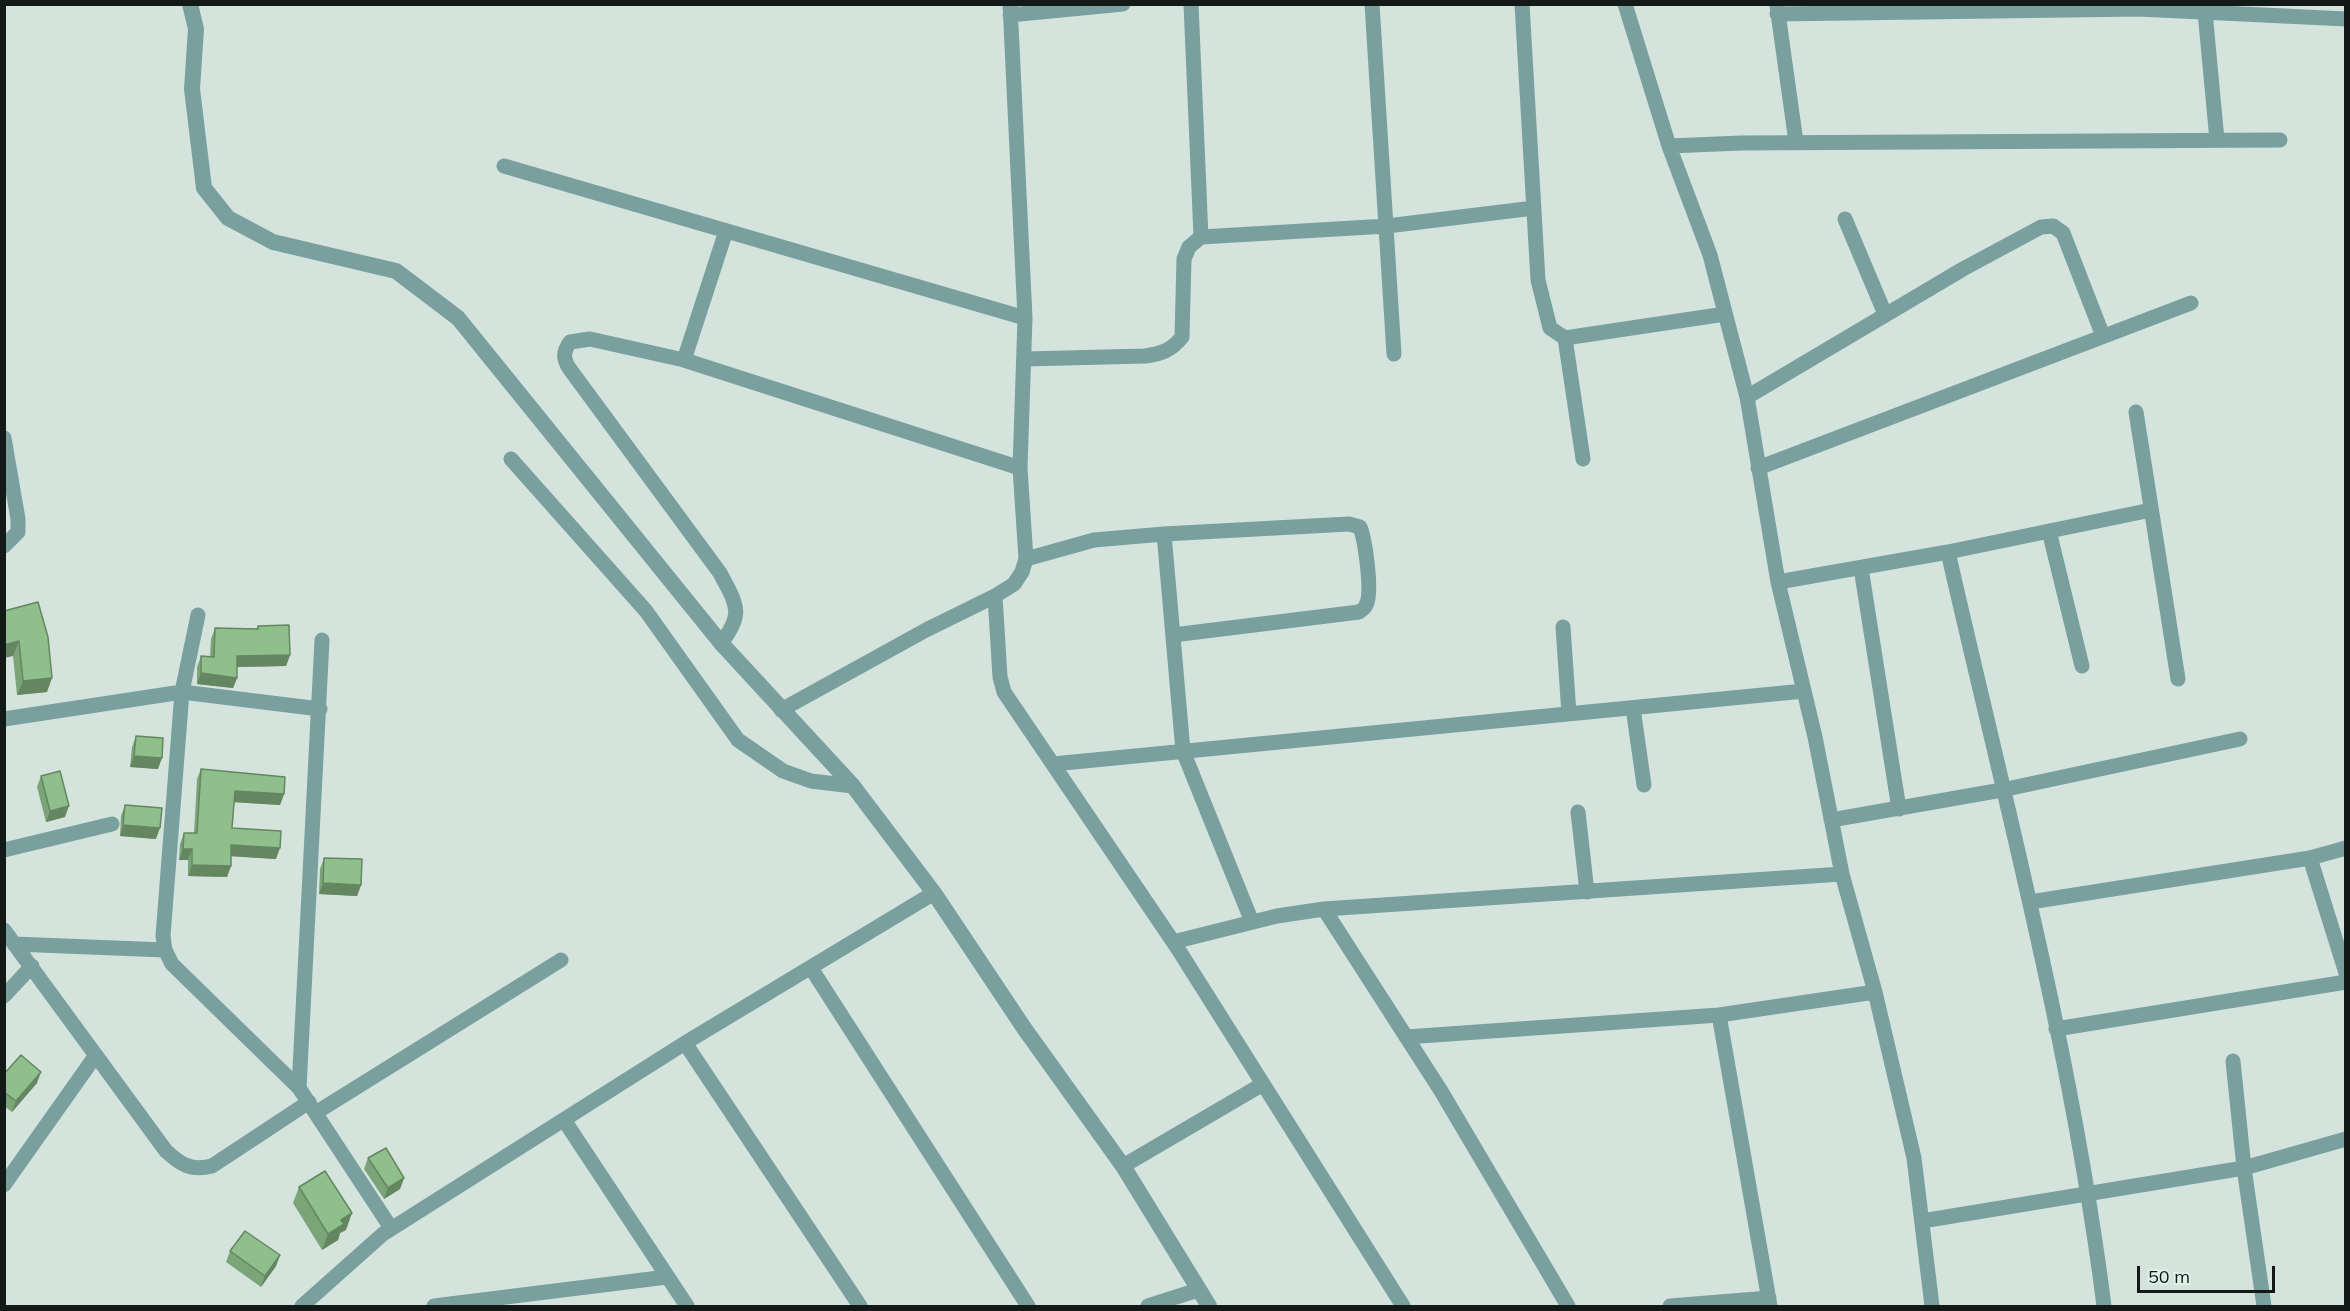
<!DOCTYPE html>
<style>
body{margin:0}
#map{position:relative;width:2350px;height:1311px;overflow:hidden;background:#d4e4dd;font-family:Mulish,sans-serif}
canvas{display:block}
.frame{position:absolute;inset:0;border:6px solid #131917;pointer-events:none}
.scale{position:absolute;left:2137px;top:1266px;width:138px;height:27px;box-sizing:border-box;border:3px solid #131917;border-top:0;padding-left:8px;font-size:18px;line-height:21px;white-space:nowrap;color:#131917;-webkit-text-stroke:4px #e1f1ea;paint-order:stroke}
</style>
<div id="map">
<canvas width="2350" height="1311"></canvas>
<div class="frame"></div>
<div class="scale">50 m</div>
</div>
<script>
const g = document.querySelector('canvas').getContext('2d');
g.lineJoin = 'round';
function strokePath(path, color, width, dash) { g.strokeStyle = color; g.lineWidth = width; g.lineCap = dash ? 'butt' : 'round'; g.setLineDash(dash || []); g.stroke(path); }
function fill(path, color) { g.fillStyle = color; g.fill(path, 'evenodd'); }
strokePath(new Path2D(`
 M1191,4L1201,237
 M1372,4L1394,354
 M1522,4L1538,280L1550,328L1565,338L1725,314
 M1625,4L1669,146L1710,255L1747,397L1778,582L1815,737L1842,874L1875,992L1914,1158L1932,1306
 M1777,6L1796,142
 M2205,12L2217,140
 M1777,14L2139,9L2346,19
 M1010,15L1123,4
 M1669,146L1741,143L2280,140
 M504,166L1025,318
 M1845,219L1885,314
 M1565,338L1583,459
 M1026,359L1145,356C1161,354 1172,350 1182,337L1184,259L1189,247L1201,237L1387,226L1534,208
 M684,360L726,231
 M1747,397L1963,269L2041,227L2053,226L2063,233L2103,336
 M2136,412L2178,679
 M4,438L18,519V532L4,546
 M511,459L646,611L738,740L783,771L811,781L853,786
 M1758,468L2191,303
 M2049,531L2082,666
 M1948,552C2005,802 2072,1052 2104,1306
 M1026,559L1094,540L1164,534
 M1861,568L1899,809
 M1778,582L1948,552L2151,510
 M995,596L1000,677L1004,692L1178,949L1403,1306
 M198,615L182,692L163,936L165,950L172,964L299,1088L391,1228
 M1563,627L1569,714
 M1173,635L1359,612C1362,610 1365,608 1366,605C1373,593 1365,540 1360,527L1349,524L1164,534L1183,751L1252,922
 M721,643C745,613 736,604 720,573L569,368C563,358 563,352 570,342L590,339L684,360L1020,468
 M1633,708L1644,785
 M781,710L926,630L995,596L1014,584L1022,572L1026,559L1020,468L1025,318L1010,4
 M4,719L182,692L320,709
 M1053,764L1804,691
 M1578,812L1587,892
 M1831,820L2002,790L2240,739
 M4,850L112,824
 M2310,858L2346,973
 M2030,902L2310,858L2346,848
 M1324,909L1441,1091L1568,1306
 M4,930L166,1151C181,1165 191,1171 212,1166L309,1102
 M1173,942L1277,916L1324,909L1842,874
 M14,944L165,950
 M811,968L1028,1306
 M4,996L32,966
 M1719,1015L1770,1306
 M2056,1029L2346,982
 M1406,1037L1719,1015L1875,992
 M685,1043L860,1306
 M2233,1061L2244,1168L2264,1306
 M299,1088L322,640
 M317,1112L561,960
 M564,1120L687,1306
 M1123,1166L1263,1084
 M4,1185L96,1055
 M1922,1221L2244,1168L2346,1139
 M302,1306L383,1234L685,1043L934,893
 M434,1306L667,1277
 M1148,1306L1198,1290
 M1670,1306L1769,1298`), '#799f9f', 15);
strokePath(new Path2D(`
 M190,4L196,29L192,89L204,188L228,218L273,242L396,271L458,318L721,643L853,786L934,893L1024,1028L1123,1166L1209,1306`), '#799f9f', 16);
fill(new Path2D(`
 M4,611L47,692L17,695L13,656Z
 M258,626L290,655L286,666L237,667V678L233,688L197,684V667L201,656L210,657L211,639L215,628L256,629Z
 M136,736L158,769L130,767L132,747Z
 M201,769L284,794L280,805L234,802L232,828L276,859L231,856V866L227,877L188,876V860H179L180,844L184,833H194L197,779Z
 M41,776L65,817L46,822L37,787Z
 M125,805L156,839L120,836L121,816Z
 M324,858L361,885L357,896L319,894L320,869Z
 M4,1074L37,1083L12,1112L4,1106Z
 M368,1158L404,1178L400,1189L384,1199L364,1169Z
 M299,1187L346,1230L340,1233L338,1240L322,1250L293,1203Z
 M230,1251L280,1255L276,1266L261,1287L226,1262Z`), '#7ba578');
fill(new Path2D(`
 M19,641L13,656L4,658V645Z
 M290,655L286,666L233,667L237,656Z
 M201,673L237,678L233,688L197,684Z
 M52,678L47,692L17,695L23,681Z
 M134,756L162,758L158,769L130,767Z
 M235,791L284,794L280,805L231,802Z
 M69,806L65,817L46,822L50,811Z
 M123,825L160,828L156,839L120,836Z
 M231,845L280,848L276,859L227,856Z
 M183,849H192L188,860H179Z
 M192,865L231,866L227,877L188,876Z
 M323,883L361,885L357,896L319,894Z
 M41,1072L37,1083L12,1112L16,1101Z
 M404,1178L400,1189L384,1199L388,1188Z
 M352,1213L346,1230L340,1233L338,1240L322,1250L328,1234L341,1220Z
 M280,1255L276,1266L261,1287L265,1276Z`), '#648661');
const building = new Path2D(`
 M38,602L48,637L52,678L23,681L19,641L4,645V611Z
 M289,625L290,655L237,656V678L201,673V656L214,657L215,628L258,629V626Z
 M136,736L163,738L162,758L134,756Z
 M201,769L285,777L284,794L235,791L232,828L281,831L280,848L231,845V866L192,865V849H183L184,833H197Z
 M60,771L69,806L50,811L41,776Z
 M125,805L162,808L160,828L123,825Z
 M324,858L362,859L361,885L323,883Z
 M21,1055L41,1072L16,1101L4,1092V1074Z
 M386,1148L404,1178L388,1188L368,1158Z
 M325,1171L352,1213L341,1220L344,1224L328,1234L299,1187Z
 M245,1231L280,1255L265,1276L230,1251Z`);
fill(building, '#8fc08b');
strokePath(building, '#648661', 1.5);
</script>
